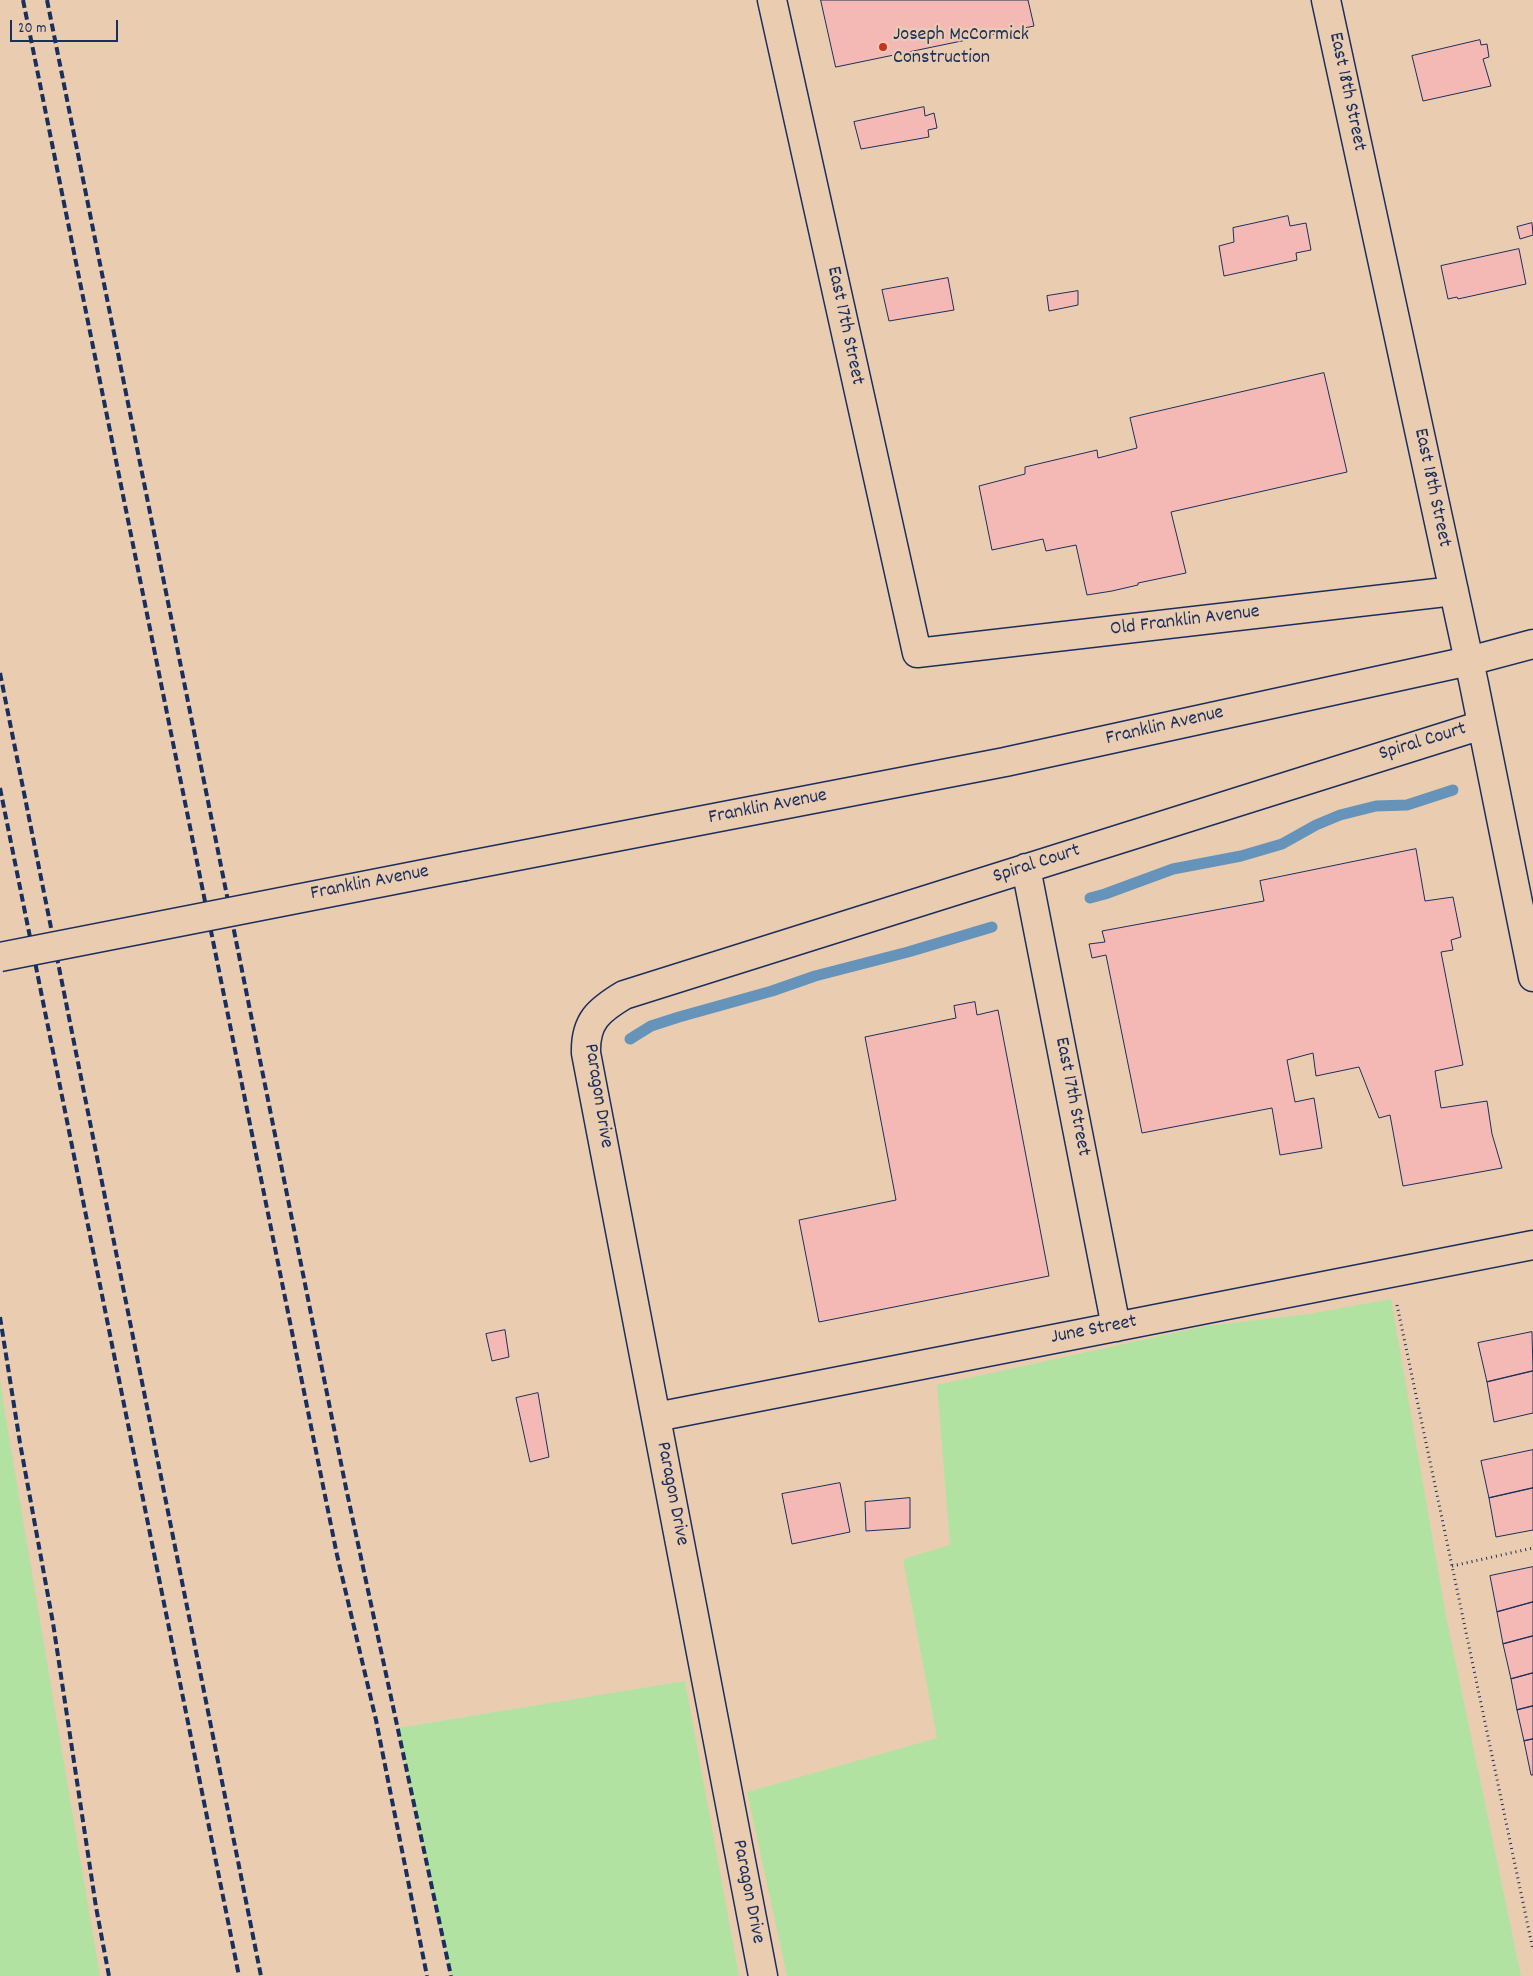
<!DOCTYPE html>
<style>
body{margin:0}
#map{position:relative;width:1533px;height:1976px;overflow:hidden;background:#eacdb1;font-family:Dekko,sans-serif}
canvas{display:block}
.scale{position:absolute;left:10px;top:20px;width:108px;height:22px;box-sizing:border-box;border:2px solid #1b2f5e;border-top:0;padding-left:6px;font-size:15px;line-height:18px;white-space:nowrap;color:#1b2f5e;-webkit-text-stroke:4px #eacdb1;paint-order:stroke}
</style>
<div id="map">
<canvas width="1533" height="1976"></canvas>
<div class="scale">20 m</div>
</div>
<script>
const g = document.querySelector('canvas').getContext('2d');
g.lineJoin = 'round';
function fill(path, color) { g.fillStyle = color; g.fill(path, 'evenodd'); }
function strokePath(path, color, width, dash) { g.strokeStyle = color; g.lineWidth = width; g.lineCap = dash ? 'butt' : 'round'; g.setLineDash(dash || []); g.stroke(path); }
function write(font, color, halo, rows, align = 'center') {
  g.font = font + ' Dekko,sans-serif'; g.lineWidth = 4.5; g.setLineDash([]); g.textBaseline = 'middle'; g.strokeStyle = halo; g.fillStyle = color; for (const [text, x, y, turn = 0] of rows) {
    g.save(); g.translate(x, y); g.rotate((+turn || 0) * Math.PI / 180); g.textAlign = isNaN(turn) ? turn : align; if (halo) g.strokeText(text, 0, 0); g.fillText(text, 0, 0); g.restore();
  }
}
fill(new Path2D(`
 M1391,1299L1446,1616L1521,1976H787L747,1792L937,1738L903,1559L950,1545L937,1385L1206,1326L1309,1314Z
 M0,1378L5,1413L100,1976H0Z
 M685,1681L739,1976H451L398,1728Z`), '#b1e2a2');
strokePath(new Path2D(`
 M1090,898L1105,894L1173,869L1241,856L1282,844L1316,825L1340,815L1376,806L1407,805L1453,790
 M630,1039L651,1026L679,1017L772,991L815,976L908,952L992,927`), '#6593ba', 11);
const building = new Path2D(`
 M821,0H1028L1034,26L836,67Z
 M1480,40L1481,45L1487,44L1489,57L1483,59L1491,86L1423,101L1412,56Z
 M924,107L925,116L934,113L937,128L928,130L929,137L861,149L854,122Z
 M1288,216L1290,226L1306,223L1311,250L1296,253L1297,260L1224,276L1219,246L1234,242L1233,228Z
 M1532,223L1533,235L1520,239L1517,227Z
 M1519,249L1526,284L1458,299L1457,297L1448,299L1441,266Z
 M948,278L954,310L889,321L882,290Z
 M1078,291V305L1049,311L1047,296Z
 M1324,373L1347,472L1171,512L1186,573L1138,583V585L1112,591L1087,595L1076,545L1046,551L1043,539L992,550L979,486L1025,474V467L1097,450L1098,458L1137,448L1130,418Z
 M1416,849L1425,901L1453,897L1461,937L1451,940L1453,950L1441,952L1463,1065L1435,1071L1441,1108L1487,1101L1492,1134L1502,1168L1403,1186L1390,1115L1379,1118L1359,1067L1316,1076L1313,1053L1287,1060L1295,1102L1314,1098L1322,1148L1280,1155L1272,1108L1142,1133L1106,955L1092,958L1089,944L1105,942L1102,931L1264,901L1260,881Z
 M975,1002L977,1015L998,1010L1049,1276L819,1322L799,1220L896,1200L865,1037L956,1018L954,1006Z
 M505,1330L509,1357L492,1361L486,1334Z
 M1532,1332L1533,1371L1487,1382L1478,1343Z
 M1533,1371V1413L1494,1422L1487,1382Z
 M538,1393L549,1457L530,1462L516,1398Z
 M1533,1450V1488L1489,1498L1481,1461Z
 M840,1483L850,1532L792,1544L782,1494Z
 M1533,1488V1530L1496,1537L1489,1498Z
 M910,1498V1528L866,1531L865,1502Z
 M1533,1567V1602L1497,1612L1490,1576Z
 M1533,1602V1636L1503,1644L1497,1612Z
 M1533,1636V1673L1511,1679L1503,1644Z
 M1533,1673V1706L1517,1710L1511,1679Z
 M1533,1706V1739L1524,1741L1517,1710Z
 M1533,1739V1775H1531L1524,1741Z`);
fill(building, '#f4b8b5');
strokePath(building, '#1b2f5e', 1);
const street = new Path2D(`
 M772,0L917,653L1454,591
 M1326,0L1474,684L1533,977
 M1026,868L1116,1327
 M656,1417L1533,1245
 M763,1976L586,1053C585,1021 599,1010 624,995L1482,725`);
const secondary = new Path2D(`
 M465,866L1005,762L1469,661L1533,644`);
strokePath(street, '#1b2f5e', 31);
strokePath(secondary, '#1b2f5e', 31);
strokePath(new Path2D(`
 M1397,1305L1533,1950
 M1452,1566L1533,1548`), '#1b2f5e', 3, [1, 4]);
strokePath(street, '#eacdb1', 28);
strokePath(secondary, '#eacdb1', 28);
strokePath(new Path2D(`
 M23,0L337,1555L376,1720L427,1976
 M47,0L346,1488L451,1976
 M0,673L261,1976
 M0,788L239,1976
 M0,1317L20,1443L53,1623L96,1907L109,1976`), '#1b2f5e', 4, [8, 4]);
const secondaryBridge = new Path2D(`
 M0,957L465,866`);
strokePath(secondaryBridge, '#1b2f5e', 31, []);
strokePath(secondaryBridge, '#eacdb1', 28);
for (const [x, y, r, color] of [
 [883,47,5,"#c8321e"]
]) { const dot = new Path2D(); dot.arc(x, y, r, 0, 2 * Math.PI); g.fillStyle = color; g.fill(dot); strokePath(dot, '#eacdb1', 2); }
write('20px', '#1b2f5e', '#eacdb1', [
 ["Joseph McCormick",893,36],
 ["Construction",893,59]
], 'left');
write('20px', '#1b2f5e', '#eacdb1', [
 ["East 18th Street",1346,92,78],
 ["East 17th Street",844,326,78],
 ["East 18th Street",1431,488,78],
 ["Old Franklin Avenue",1185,622,-7],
 ["Franklin Avenue",1165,727,-13],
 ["Spiral Court",1423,743,-17],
 ["Franklin Avenue",768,808,-11],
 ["Spiral Court",1037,865,-18],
 ["Franklin Avenue",370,884,-11],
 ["Paragon Drive",597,1096,81],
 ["East 17th Street",1071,1097,79],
 ["June Street",1094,1331,-11],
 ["Paragon Drive",671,1494,79],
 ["Paragon Drive",747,1892,79]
]);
</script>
